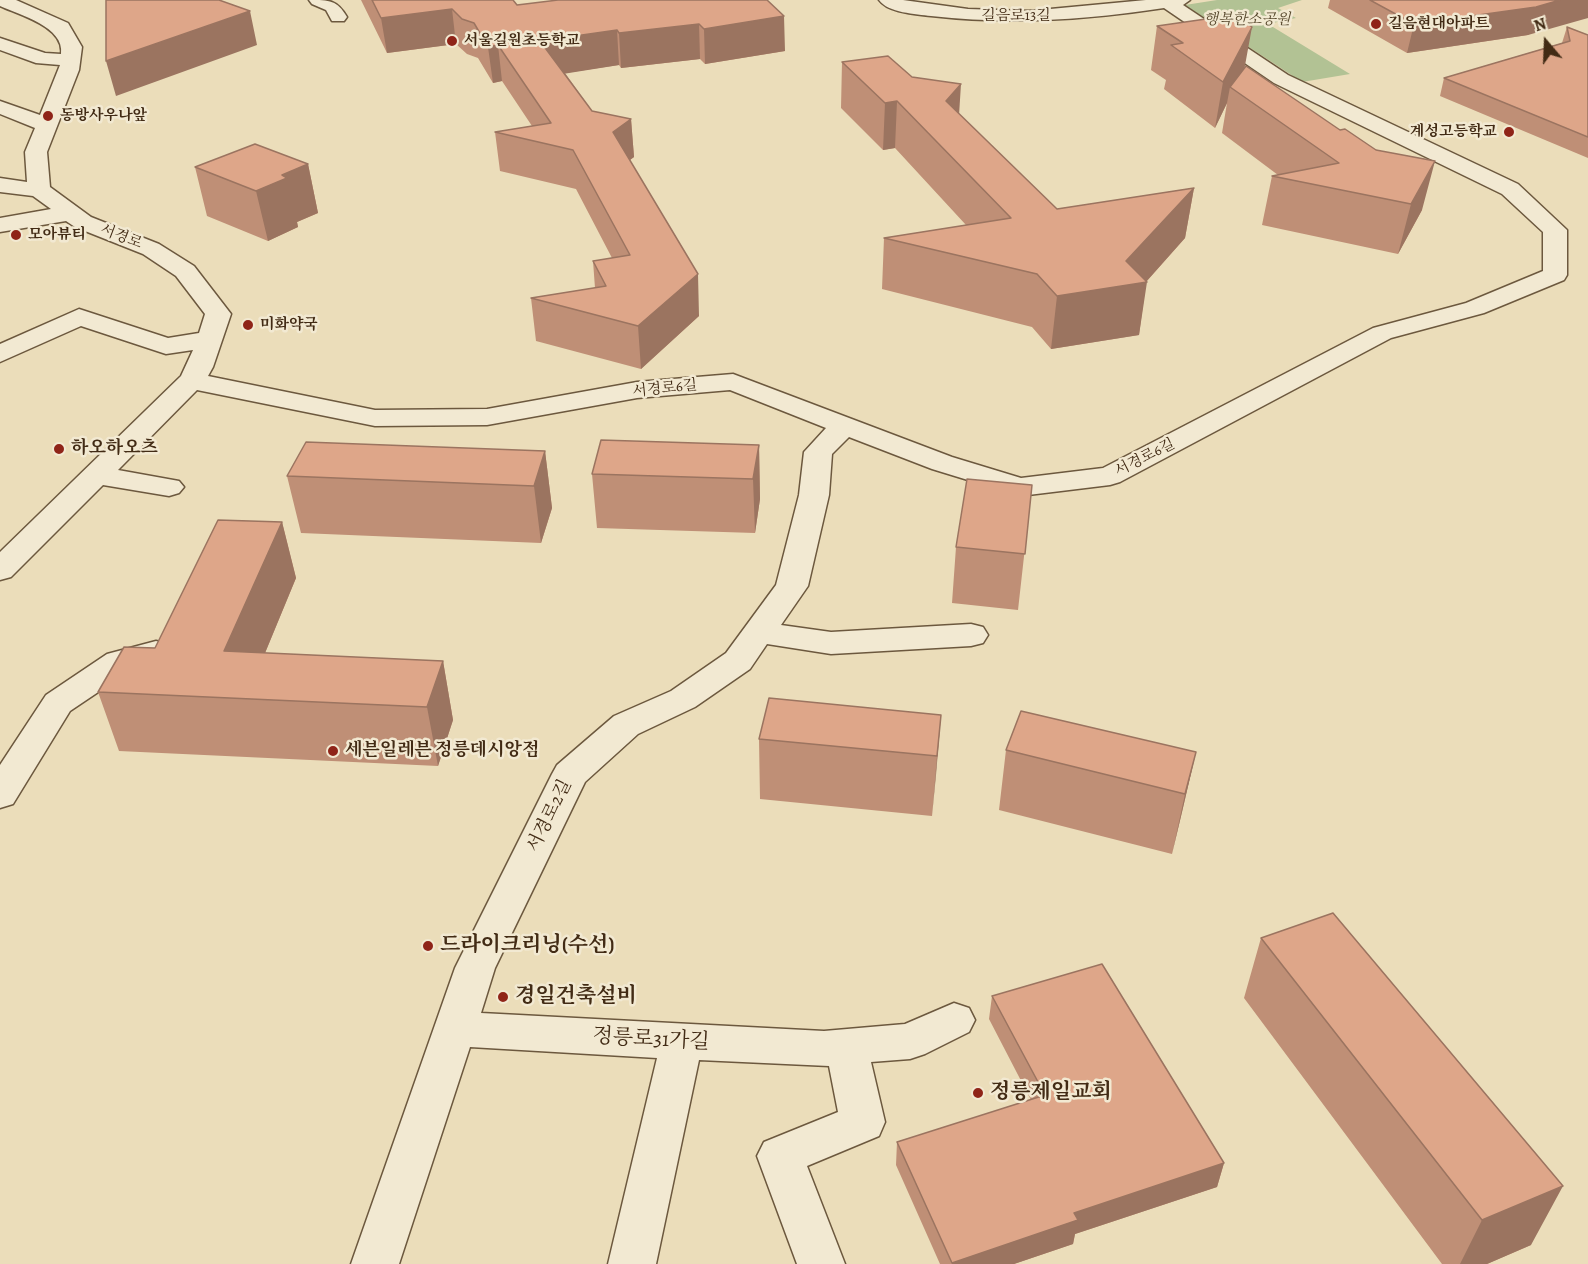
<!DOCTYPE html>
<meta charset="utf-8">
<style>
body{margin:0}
#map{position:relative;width:1588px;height:1264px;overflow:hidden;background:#ebddba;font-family:Alegreya,serif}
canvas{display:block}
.north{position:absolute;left:1516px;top:12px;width:60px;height:60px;-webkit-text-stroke:4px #f2e9d2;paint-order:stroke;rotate:341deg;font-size:16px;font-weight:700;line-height:24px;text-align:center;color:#422b15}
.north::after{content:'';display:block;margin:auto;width:21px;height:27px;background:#422b15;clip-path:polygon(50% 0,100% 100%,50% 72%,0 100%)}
</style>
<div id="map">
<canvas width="1588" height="1264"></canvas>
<div class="north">N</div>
</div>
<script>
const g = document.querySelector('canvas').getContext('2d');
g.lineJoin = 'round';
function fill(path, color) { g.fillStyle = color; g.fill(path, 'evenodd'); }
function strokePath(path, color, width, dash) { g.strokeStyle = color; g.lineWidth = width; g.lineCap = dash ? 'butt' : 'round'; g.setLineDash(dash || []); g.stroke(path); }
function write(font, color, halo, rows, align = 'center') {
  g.font = font + ' Alegreya,"Noto Serif KR",serif'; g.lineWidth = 5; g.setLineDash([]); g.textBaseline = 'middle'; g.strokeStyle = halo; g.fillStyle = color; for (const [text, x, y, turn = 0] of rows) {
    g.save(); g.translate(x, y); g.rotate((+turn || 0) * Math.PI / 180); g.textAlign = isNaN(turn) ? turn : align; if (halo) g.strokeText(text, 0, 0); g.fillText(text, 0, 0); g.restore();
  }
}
fill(new Path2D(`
 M1217,0H1302L1278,8L1296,18L1268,24L1350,74L1302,82L1185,5Z`), '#b2c294');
const minor = new Path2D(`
 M0,0H16L68,23L82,47L79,70L47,152L50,187L91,217L159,244L194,266L231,314L213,367L208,376L375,410L487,409L637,382L733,374L952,457L1021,478L1103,468L1373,328L1466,303L1543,271V232L1502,194L1274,83L1164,8C1085,20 1010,25 931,16C916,14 888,13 879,0H903L968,9L1029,11L1146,0H1190L1183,5L1288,75L1518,184L1567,230V275L1564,280L1484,313L1391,338L1120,482L1110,485L1020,496L932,469L849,437L832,454L829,495L808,586L781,625L831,632L971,624L983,627L988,635L983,643L971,646L831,654L767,644L750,669L695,707L638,734L585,782L495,968L481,1013L824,1031L905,1024L954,1003L969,1008L975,1020L969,1032L925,1054L910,1059L871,1062L885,1122L879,1136L807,1166L845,1264H797L757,1156L764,1142L838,1112L829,1066L699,1060L656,1264H608L657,1058L470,1047L399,1264H351L455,968L552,774L557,765L614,716L671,691L726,653L776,585L799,495L804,452L826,428L730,390L637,398L487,425L375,426L197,390L118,470L179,481L184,487L179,493L169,496L103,485L11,577L0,580V552L181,376L193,350L166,354L81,326L0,362V344L79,309L168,338L199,333L205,314L176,276L143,254L75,227L66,221L0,232V218L51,209L33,196L0,192V178L27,182L25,152L35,128L0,114V101L40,115L60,65L36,63L0,50V38L45,53L61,54C65,27 20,15 0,6Z
 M309,0C330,0 337,0 347,17L344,21H332L326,10L312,4Z
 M156,641L168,644L173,652L168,660L131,670L70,711L13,804L0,808V765L46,695L107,654Z`);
strokePath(minor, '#6c583e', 3);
fill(minor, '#f2e9d2');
fill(new Path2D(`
 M361,0H513L517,5L767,0L785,51L705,64L700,59L621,68L619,65L565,73L592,111L631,119L634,157L630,160L699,316L641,369L536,341L531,298L595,288L593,261L612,258L576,189L500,171L495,132L532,126L502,81L493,83L478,58L467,54L456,44L387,53Z
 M1330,0H1588L1528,35L1407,53L1328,8Z
 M1157,26L1244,69L1422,210L1398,254L1262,225L1272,176L1278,175L1222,133L1227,103L1215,128L1164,89L1166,80L1151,70Z
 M1567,27L1588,35V158L1440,96L1444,78L1562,43Z
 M842,62L912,77L959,114L1057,209L1194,188L1185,238L1146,282L1139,335L1051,349L1032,327L882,289L884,238L966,225L895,148L883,150L841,108Z
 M308,164L318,213L297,222L298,227L268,241L207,216L195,167Z
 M759,445L760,499L755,533L597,528L592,474Z
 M545,451L552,508L541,543L301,533L287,476Z
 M1032,485L1018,610L952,603L956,547Z
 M282,522L296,578L265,653L443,661L453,720L438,766L119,751L98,692L155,648Z
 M941,715L932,816L760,799L759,739Z
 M1006,750L1196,752L1182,812L1172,854L999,810Z
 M1261,938L1531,1245L1487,1264H1442L1244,998Z
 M992,996L1224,1163L1217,1187L1075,1234L1073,1244L1014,1264H940L896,1165L897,1142L1031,1100L989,1019Z`), '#bf8f76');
fill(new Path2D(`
 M1560,0H1588V18L1528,35L1407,53L1414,24Z
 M452,9L456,44L387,53L381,18Z
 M250,11L257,45L116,96L106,61Z
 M784,16L785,51L705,64L704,29Z
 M699,24L700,59L621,68L619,33Z
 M1252,27L1244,71L1230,87L1227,103L1215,128L1223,82Z
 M617,30L619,65L544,77L540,41Z
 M498,45L502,81L493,83L488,47Z
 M961,84L958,131L946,101Z
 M897,101L895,148L883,150L885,103Z
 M631,119L634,157L616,170L613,132Z
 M1435,161L1422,210L1398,254L1411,204Z
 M308,164L318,213L297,222L298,227L268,241L256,191L282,175Z
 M1194,188L1185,238L1145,283L1147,282L1139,335L1051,349L1057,296L1126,261Z
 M698,274L699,316L641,369L638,326Z
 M759,445L760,499L755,533L753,479Z
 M545,451L552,508L541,543L534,486Z
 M282,522L296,578L246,699L224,651Z
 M443,661L453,720L438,766L427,707Z
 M941,715L936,775L932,816L937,756Z
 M1196,752L1182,812L1172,854L1185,794Z
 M1224,1163L1217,1187L1075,1234L1073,1244L1014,1264H952V1263L1074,1213Z
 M1563,1186L1531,1245L1487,1264H1460L1482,1220Z`), '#9b7460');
const building = new Path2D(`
 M106,0H219L250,11L106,61Z
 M372,0H513L517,5L558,0H767L784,16L704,29L699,24L619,33L617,30L540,41L592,111L631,119L613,132L698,274L638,326L531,298L606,286L593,261L630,255L573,150L495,132L551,123L498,45L488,47L474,23L462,19L452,9L381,18Z
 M1370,0H1560L1536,7L1414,24Z
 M1234,15L1252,27L1223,82L1171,45L1183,43L1157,26Z
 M1567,27L1588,35V137L1444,78L1570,41Z
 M888,56L912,77L961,84L946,101L1057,209L1194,188L1126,261L1147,282L1057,296L1037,274L884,238L1011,218L897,101L885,103L842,62Z
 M1246,66L1340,130L1345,129L1376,150L1435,161L1411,204L1272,176L1339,163L1230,87Z
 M255,144L308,164L282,175L287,178L256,191L195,167Z
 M601,440L759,445L753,479L592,474Z
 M306,442L545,451L534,486L287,476Z
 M967,479L1032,485L1025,554L956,547Z
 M218,520L282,522L224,651L443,661L427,707L98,692L124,647L155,648Z
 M769,698L941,715L937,756L759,739Z
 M1021,711L1196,752L1185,794L1006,750Z
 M1333,913L1563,1186L1482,1220L1261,938Z
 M1102,964L1224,1163L1074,1213L1078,1220L952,1263L897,1142L1045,1095L992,996Z`);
fill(building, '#dea689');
strokePath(building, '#9b7460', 1.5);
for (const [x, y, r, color] of [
 [1376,24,6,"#8f2418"],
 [452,41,6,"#8f2418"],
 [48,116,6,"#8f2418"],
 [1509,132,6,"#8f2418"],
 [16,235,6,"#8f2418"],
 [248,325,6,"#8f2418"],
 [59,449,6,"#8f2418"],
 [333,751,6,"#8f2418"],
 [428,946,6,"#8f2418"],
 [503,997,6,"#8f2418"],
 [978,1093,6,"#8f2418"]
]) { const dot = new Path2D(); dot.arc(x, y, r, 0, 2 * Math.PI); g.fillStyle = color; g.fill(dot); strokePath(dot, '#f2e9d2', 2); }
write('15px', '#422b15', '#f2e9d2', [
 ["길음로13길",1016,16],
 ["서경로",121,237,21],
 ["서경로6길",665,389,-6],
 ["서경로6길",1145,458,-27]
]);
write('italic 15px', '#58492e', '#f2e9d2', [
 ["행복한소공원",1247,20]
]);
write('bold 15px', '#422b15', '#f2e9d2', [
 ["길음현대아파트",1388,24],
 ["서울길원초등학교",464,41],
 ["동방사우나앞",60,116],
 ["계성고등학교",1497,132,"right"],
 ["모아뷰티",28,235],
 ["미화약국",260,325]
], 'left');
write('bold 18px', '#422b15', '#f2e9d2', [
 ["하오하오츠",71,449],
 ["세븐일레븐 정릉데시앙점",345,751]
], 'left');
write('18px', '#422b15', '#f2e9d2', [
 ["서경로2길",550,816,-64]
]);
write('bold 21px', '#422b15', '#f2e9d2', [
 ["드라이크리닝(수선)",440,946],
 ["경일건축설비",515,997],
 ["정릉제일교회",990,1093]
], 'left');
write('21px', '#422b15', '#f2e9d2', [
 ["정릉로31가길",651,1040,3]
]);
</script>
